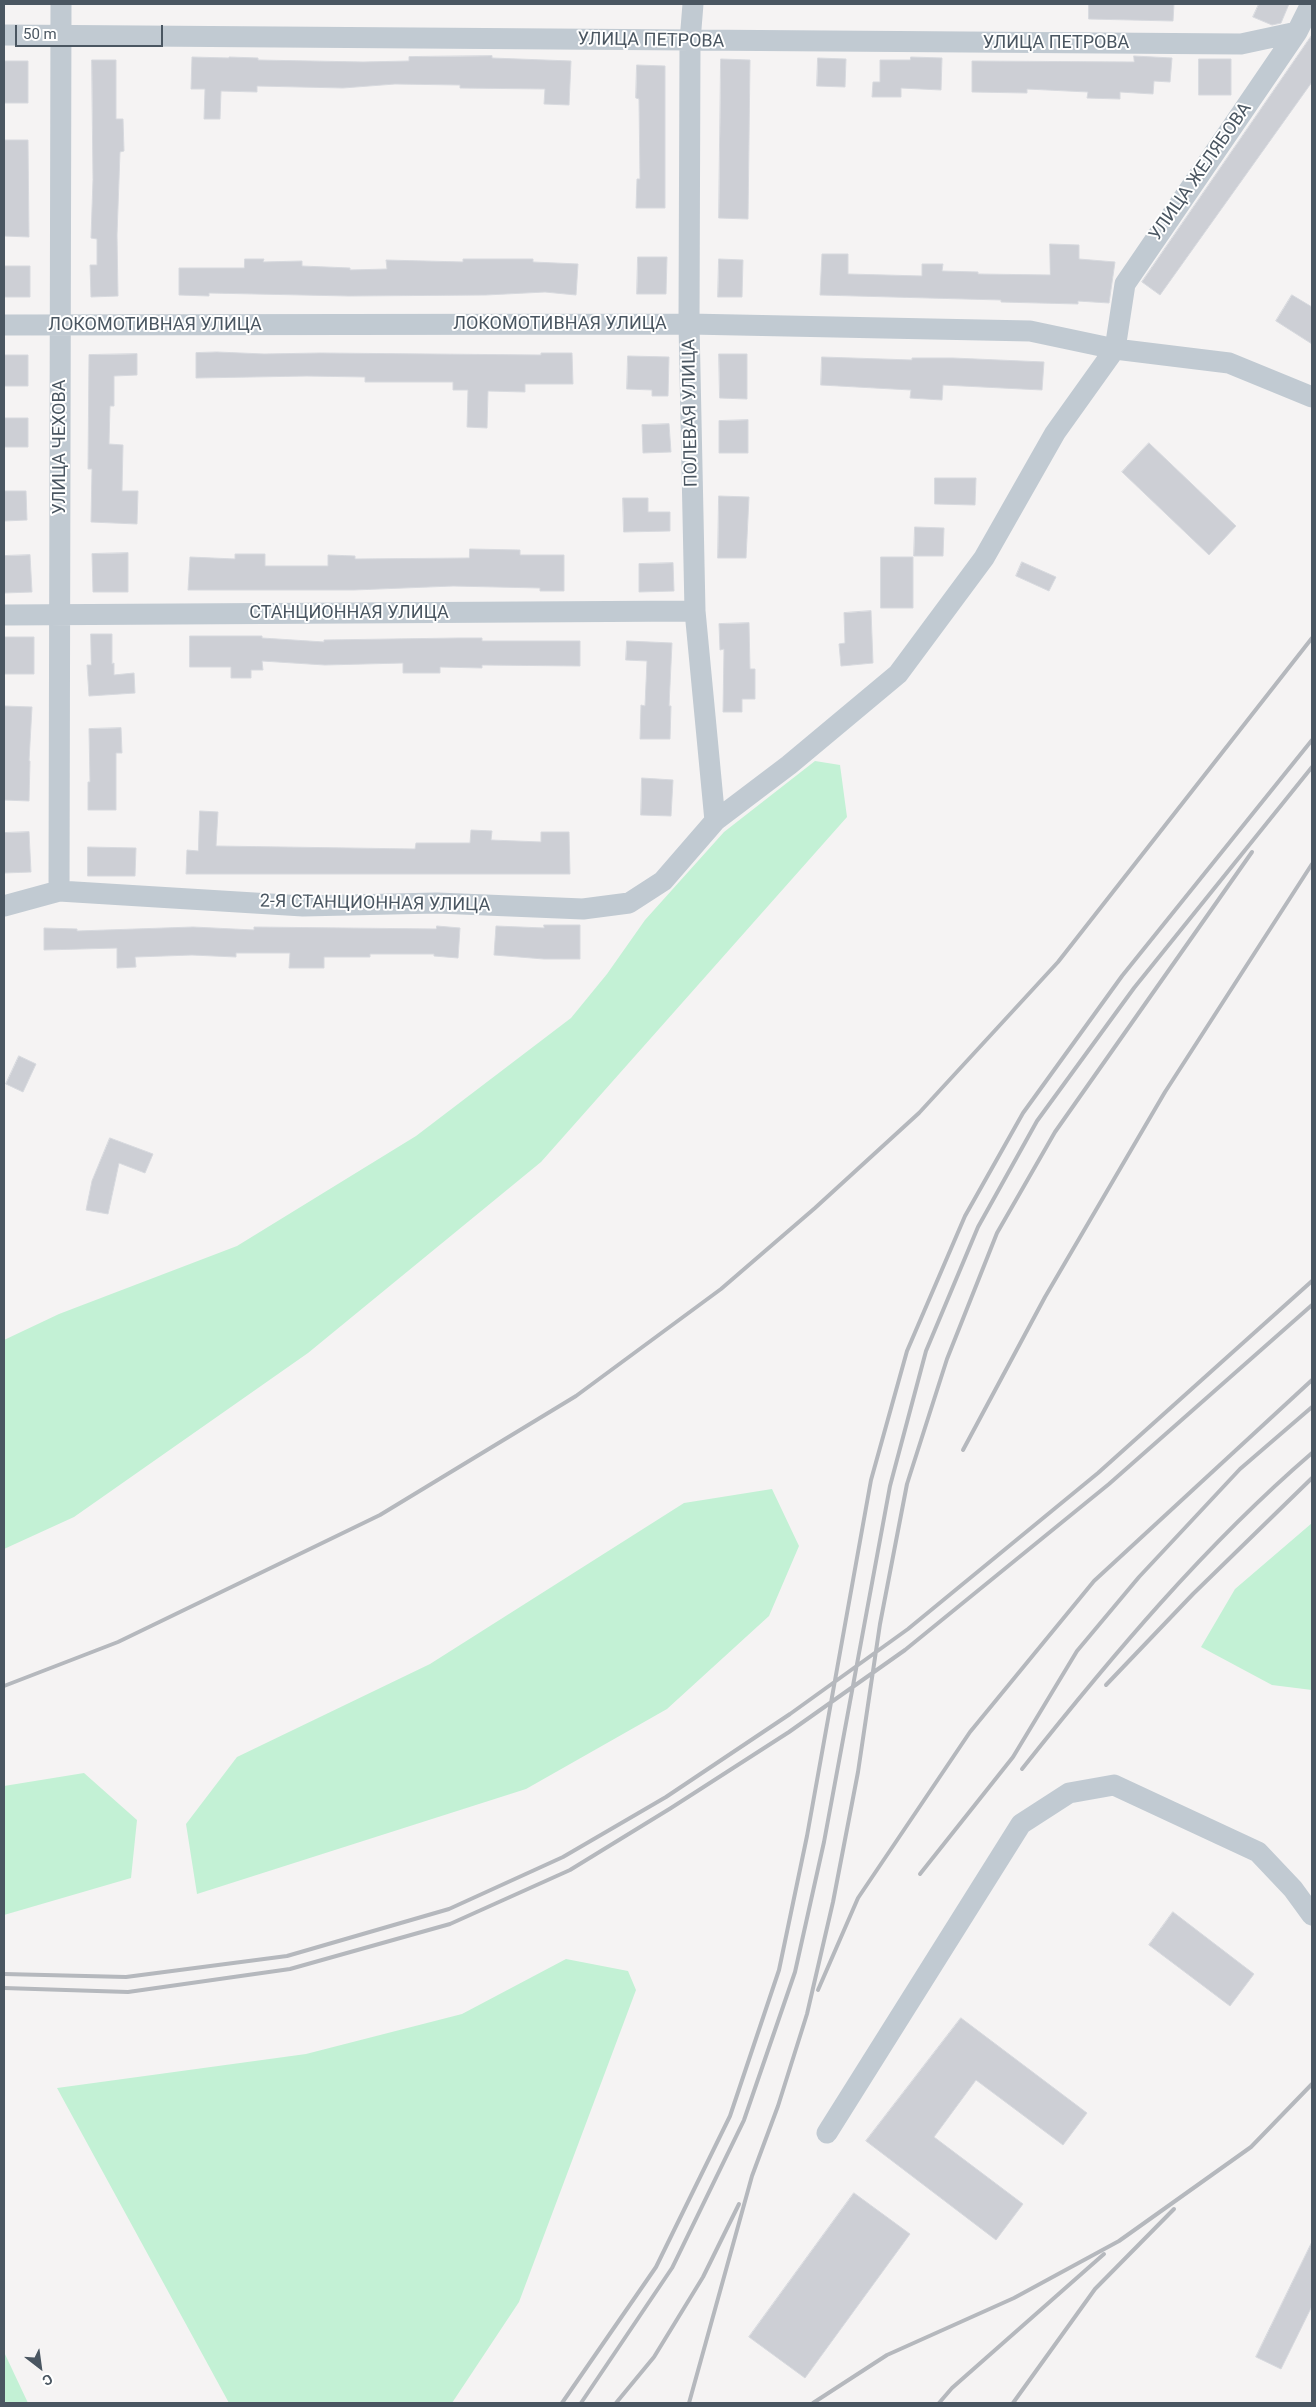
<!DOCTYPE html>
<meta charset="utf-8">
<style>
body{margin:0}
#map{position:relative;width:1316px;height:2407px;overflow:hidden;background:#f5f3f3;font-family:Roboto,sans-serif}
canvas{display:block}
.frame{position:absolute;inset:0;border:5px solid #4a5661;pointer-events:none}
.north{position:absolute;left:15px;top:2342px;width:50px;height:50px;-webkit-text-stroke:4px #fff;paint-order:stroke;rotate:150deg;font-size:14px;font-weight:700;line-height:20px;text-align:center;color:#4a5661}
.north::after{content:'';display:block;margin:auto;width:18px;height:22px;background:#4a5661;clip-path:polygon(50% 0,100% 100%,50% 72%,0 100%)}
.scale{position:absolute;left:15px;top:25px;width:148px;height:22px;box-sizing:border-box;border:2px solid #4a5661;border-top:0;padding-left:6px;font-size:15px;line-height:18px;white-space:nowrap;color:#4a5661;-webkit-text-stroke:4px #fff;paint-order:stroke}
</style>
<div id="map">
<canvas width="1316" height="2407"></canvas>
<div class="frame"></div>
<div class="north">С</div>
<div class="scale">50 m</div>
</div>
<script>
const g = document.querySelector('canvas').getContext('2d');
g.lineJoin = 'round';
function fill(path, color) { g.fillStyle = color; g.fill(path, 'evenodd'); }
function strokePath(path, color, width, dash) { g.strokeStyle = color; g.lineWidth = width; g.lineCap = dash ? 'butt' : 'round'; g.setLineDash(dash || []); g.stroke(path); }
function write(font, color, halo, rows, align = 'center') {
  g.font = font + ' Roboto,sans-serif'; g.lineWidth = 4; g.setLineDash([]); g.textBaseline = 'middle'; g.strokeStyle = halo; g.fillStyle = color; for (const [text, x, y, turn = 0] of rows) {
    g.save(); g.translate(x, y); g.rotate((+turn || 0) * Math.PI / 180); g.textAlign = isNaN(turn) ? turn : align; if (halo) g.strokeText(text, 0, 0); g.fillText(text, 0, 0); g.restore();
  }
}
fill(new Path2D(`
 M815,761L840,765L847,817L541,1162L308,1353L74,1517L4,1549V1340L59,1314L237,1246L416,1136L571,1018L607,974L645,920L724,832Z
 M772,1489L799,1546L769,1616L667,1709L526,1789L197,1894L186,1824L237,1757L430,1664L684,1503Z
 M1312,1523V1690L1272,1685L1201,1647L1235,1589Z
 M84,1773L137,1820L131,1878L4,1915V1786Z
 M566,1959L628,1971L636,1990L519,2302L452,2403H229L57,2088L306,2054L462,2014Z
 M4,2352L28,2403H4Z`), '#c3f1d5');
const building = new Path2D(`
 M1089,4H1174L1173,21L1089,19Z
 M1259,4H1289L1281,23L1272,25L1253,17Z
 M1312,35V82L1160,295L1142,282Z
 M492,56V58L571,61L569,105L544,104L545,89L460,88V85L395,84L343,88L257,86V92L221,91L220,119H204L205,89H191L192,57L229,58V57L258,58V60L363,62L409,61V57Z
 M1134,56L1172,58L1170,82L1154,81L1153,94L1120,92V99L1087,98L1088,92L1027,89V93L972,92V61L1134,62Z
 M911,57L942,58L941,90L901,88V97H872L873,82H880V60H910Z
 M818,58L846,59L845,87L817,86Z
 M721,59L750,60L748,219L719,218Z
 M1199,59H1231V95H1199Z
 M92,60H116V119H123L124,151L120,152L117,235L118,296L91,297L90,265H97V239L91,238L93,180Z
 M4,61H28V103H4Z
 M637,65L665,66V208H636L637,179H640L639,99L636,98Z
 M4,140H28L29,237L4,236Z
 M1050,244L1079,245V259L1115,262L1109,303L1078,301V304L1001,302V300L820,295L822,254H848V274L922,276V264H943L942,271L978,272V274L1050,275Z
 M638,257H667L666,294H637Z
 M245,259H264L263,262L302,261V266L350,268V270L387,269L386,260L463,262V259H533V262L578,264L576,295L545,292L486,295L349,296L209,293V296L179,295V268H244Z
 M719,259L743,260L742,297H718Z
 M4,266H30V297H4Z
 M1292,295L1312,307V344L1276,321Z
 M217,352L264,354L320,353L541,355V353H572L573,384H525V392L488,391L487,428L467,427L468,390H453V382H365V377L307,376L196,378V353Z
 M137,354V375L114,376V406H110L109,444L123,445L122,491H138L137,524L91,522L92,469H88L89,355Z
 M719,354H747V399L720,398Z
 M4,355H28V386H4Z
 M628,356L669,357L668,396H652V390L627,389Z
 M822,357L912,360V358H953L1044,362L1042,390L943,385L942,400L910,398L911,390L821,385Z
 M4,418H28V447H4Z
 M748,420V453H719V421Z
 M669,424L671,452L643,453L642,425Z
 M1149,443L1236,526L1209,555L1122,472Z
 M935,478H976L975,505L935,504Z
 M4,491H26L27,520L4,521Z
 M719,496L749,497L746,558H718Z
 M623,498H648V512H670V531L624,532Z
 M915,527L944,528L943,556H914Z
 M470,549L520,550V555H564V591H540V588L453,586L354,590H188L190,557L235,559V554H265V566H328V555L355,556V559L469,558Z
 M128,553V592H93L92,554Z
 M30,555L32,592L4,593V556Z
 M881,557H913V608H881Z
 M1022,562L1056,577L1049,591L1016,576Z
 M673,563L674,591L639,592V564Z
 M871,611L873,663L841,666L839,644L845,643L844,613Z
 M749,623L750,669H755V699H742V712H723L724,649L720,650L719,624Z
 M91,634H112V664L114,663V675L134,673L135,693L89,696L87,665H91Z
 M190,636H262V638L324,642V640L458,638H482V641H580V666L482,665V668L440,667V673H403V663L325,665L262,661L263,670H251V678H231V667H190Z
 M5,637H34V674H5Z
 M627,641L672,643L669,706H671L670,739H640L641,705L645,706L647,661L626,660Z
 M4,706L32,707L29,761H30L29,801L4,800Z
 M121,728L122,753H116V810H88V782H90L89,729Z
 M642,778L673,780L671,816L641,815Z
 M200,811L218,812L216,846L415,849L416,843H470L471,830L492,831L491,840L541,842V832H569L570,874H186L187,850L198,851Z
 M29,832L31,872L4,873V833Z
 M88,847L136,848L135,876H88Z
 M544,925H580V959H544L494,955L496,926L544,928Z
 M437,926L460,928L458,958L434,956V954H370V957H324V968H289L290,953H236V957L192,955L135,957L136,967L117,968V948L44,950V928L77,929V931L193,927L254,930V927L436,929Z
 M19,1056L36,1064L23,1092L6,1084Z
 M110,1138L153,1154L145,1173L119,1163L108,1214L86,1210L92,1181Z
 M1173,1912L1254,1974L1230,2006L1149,1945Z
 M961,2018L1087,2113L1063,2145L976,2080L934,2137L1023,2204L996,2240L866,2141Z
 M854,2193L910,2234L805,2378L749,2337Z
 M1312,2242V2306L1281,2369L1256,2357Z`);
fill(building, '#cdcfd5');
strokePath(building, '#d7d9de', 1);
strokePath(new Path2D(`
 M693,4L690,41L689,324L695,611L715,821
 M4,35L1241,44L1297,32
 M4,325L689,324L1030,331L1115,349L1229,363L1312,397
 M4,615L695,611
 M59,891L61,4
 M4,906L59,891L303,906L437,903L583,909L629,903L663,881L715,821L789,765L898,674L984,558L1055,433L1115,349L1125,284L1297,32L1311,4
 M827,2133L1021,1824L1069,1793L1114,1785L1258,1852L1293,1889L1312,1915`), '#c1cad2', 21);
strokePath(new Path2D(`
 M963,1450L1045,1297L1165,1092L1312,864
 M1106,1685L1193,1594L1312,1478
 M4,1686L118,1642L380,1515L576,1396L721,1289L815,1208L919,1113L1058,962L1312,638
 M1022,1769C1111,1657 1204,1546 1312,1453
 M920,1874L1013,1757L1077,1651L1139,1577L1240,1469L1312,1407
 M4,1974L126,1977L287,1956L449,1909L563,1857L666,1797L790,1714L908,1629L1098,1473L1312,1281
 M4,1988L128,1992L290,1969L450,1924L570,1870L671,1808L789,1732L905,1650L1109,1484L1312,1305
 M818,1990L858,1898L970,1732L1094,1581L1312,1380
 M562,2403L656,2267L730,2116L779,1970L807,1836L871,1480L907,1351L965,1216L1023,1113L1122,976L1312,740
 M581,2403L672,2268L744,2120L795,1972L824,1842L890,1486L926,1351L978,1227L1037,1121L1134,988L1312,767
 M616,2403L654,2357L703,2277L739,2204
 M689,2403L752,2176L778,2106L807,2014L833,1902L858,1772L880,1624L907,1484L947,1359L997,1233L1055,1132L1252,852
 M813,2403L887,2355L1014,2298L1119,2241L1251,2147L1312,2084
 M939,2403L952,2388L1104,2254
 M1013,2403L1095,2289L1174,2209`), '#b5b8bd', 4);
write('18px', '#4a5661', '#fff', [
 ["УЛИЦА ПЕТРОВА",651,41,1],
 ["УЛИЦА ПЕТРОВА",1056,43],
 ["УЛИЦА ЖЕЛЯБОВА",1201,172,-55],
 ["ЛОКОМОТИВНАЯ УЛИЦА",560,324],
 ["ЛОКОМОТИВНАЯ УЛИЦА",155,325],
 ["ПОЛЕВАЯ УЛИЦА",691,413,-91],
 ["УЛИЦА ЧЕХОВА",60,447,-90],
 ["СТАНЦИОННАЯ УЛИЦА",349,613],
 ["2-Я СТАНЦИОННАЯ УЛИЦА",375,904,1]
]);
</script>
